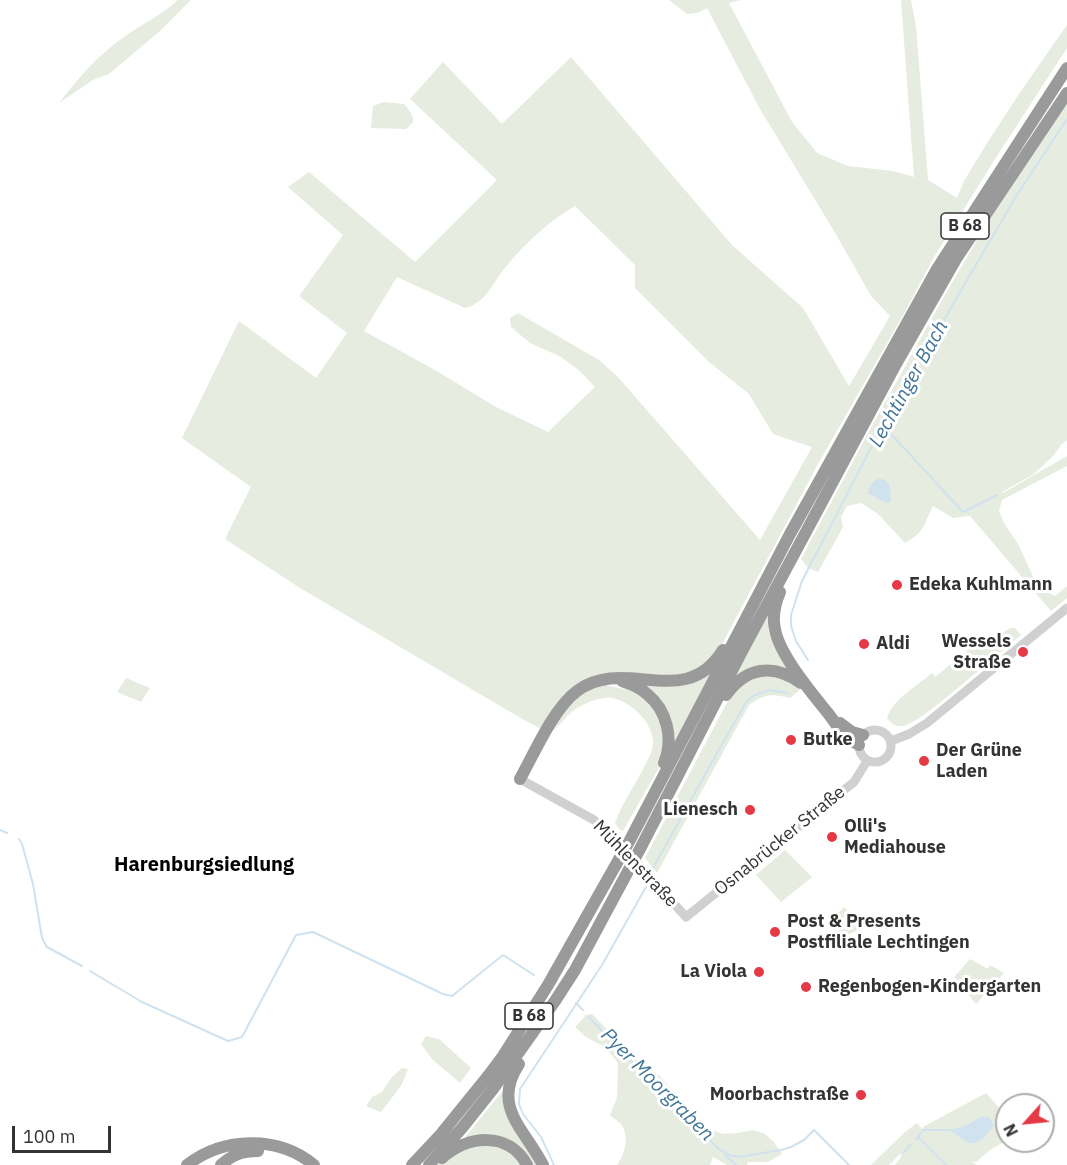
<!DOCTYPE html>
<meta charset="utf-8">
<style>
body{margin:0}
#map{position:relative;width:1067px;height:1165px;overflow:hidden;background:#fff;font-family:"IBM Plex Sans",sans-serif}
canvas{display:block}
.north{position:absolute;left:995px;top:1093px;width:60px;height:60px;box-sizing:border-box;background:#fff;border:2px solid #adadad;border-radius:50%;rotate:243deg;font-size:16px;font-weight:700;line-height:24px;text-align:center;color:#333}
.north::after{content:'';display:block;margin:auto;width:21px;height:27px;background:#e63946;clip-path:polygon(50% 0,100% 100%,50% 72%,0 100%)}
.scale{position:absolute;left:12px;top:1126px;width:99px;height:27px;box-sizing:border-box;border:3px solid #333;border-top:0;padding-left:8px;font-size:18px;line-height:21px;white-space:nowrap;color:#333;-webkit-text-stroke:4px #fff;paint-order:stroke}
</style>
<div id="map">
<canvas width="1067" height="1165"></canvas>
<div class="north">N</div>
<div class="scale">100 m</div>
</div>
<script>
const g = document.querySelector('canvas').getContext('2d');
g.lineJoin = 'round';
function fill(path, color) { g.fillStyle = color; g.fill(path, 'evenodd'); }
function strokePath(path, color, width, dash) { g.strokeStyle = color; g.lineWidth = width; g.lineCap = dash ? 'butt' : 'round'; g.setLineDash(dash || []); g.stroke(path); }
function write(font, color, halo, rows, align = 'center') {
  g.font = font + ' "IBM Plex Sans",sans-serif'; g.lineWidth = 6; g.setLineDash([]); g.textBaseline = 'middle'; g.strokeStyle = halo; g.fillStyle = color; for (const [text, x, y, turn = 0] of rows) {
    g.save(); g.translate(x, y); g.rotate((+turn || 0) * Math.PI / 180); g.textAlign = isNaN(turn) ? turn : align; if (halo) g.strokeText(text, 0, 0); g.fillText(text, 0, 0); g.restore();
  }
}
fill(new Path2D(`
 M178,0H191L160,31L109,74L93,80L59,103C78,78 98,55 124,37C142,24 162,15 178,0Z
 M669,0H741L729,3L792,122L817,153L848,166L893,171L914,177L901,0H911L916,26L928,180L957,198L964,181L989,140L1021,91L1067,25V48L997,156L934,257L906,310L818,464L720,648L703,667L684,676L617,672L598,675L588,679L575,686L541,729L524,720L300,588L225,539L251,487L182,438L239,321L316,378L347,333L299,296L343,235L288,187L309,172L415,262L497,180L410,99L443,62L502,124L571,57L732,245L803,308L849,386L890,316L871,296L834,231L760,109L707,8L697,13L687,14ZM575,206L635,265V288L709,362L749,394L773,434L812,447L760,540L618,377L599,360L518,313L510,318L511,327L530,343L561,357L580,371L595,387L548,432L496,407L435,370L364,331L397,277L465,308C487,302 491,285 504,269C524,244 548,222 575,206Z
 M1067,98V440L1061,445L1054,455L1034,474L1002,492L1003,493L1067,456V466L1002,500L999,511L1004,523L1018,544L1038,587L1055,596L1067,586V598L1051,611L970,516L953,518L933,506C923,525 926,531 905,543L878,514L861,503L847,506L841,517L843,527L818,572L808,568L801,559L867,435L946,293L1000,201Z
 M384,102L404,104C409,110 413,114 413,122L406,129L371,128L373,106Z
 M768,612L769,633L791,671L734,678Z
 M1011,628H1015L1021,635L1002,651L980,666L978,671C964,682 916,726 902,726C895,727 891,723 887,718C893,699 917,686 932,673L935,677L985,636L998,635Z
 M714,668L673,746L641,682Z
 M765,674L791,681L800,690L790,698C771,694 766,693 749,705L657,873L645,858L731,695L737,687Z
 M126,678L150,688L141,702L117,692Z
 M604,685L635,691L652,704L660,718L664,743L660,766L623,831L620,830L615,823C624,798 641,777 651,753C656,741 651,729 644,719C638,711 624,700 613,698C601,696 584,703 574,710C566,716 559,727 551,732C561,716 571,696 590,688C594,687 600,686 604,685Z
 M785,850L812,877L781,902L756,875Z
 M844,907L864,926C844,938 846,938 829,922Z
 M970,959L988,969L990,965L1004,973L976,1004L954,977Z
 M592,1014L639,1062L660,1076L705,1127L723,1134L738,1133L753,1130L765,1134L774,1142L782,1154L768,1162H748L747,1165H727L713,1157L710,1165H617C625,1154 630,1136 621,1124C618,1121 613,1118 610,1115L617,1098L618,1063L605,1047L586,1037L575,1027L586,1015Z
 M426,1036L439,1039L471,1068L460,1083L432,1059L421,1044Z
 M402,1068L408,1069L401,1086L381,1112L366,1106L372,1097L382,1092L391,1078Z
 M505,1088L538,1165H531L520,1151L462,1141Z
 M986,1093L1007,1117V1140L990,1150L976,1162L971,1161L977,1165H895L901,1157V1153L889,1165H871L905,1132L917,1123L923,1130V1127Z
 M496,1144L509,1151L523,1165H438L447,1156L454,1151Z`), '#e6ecdf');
fill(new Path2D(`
 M878,479C892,478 890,490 891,500L888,503C880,502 876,495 868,494C870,486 871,482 878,479Z
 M983,1116L989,1117L994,1125C976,1150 972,1147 950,1130L963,1127Z`), '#cfe2ee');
strokePath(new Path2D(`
 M882,431L893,436L963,512L997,495
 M808,660L796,641L791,626V615L802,581L873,444L920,361L1015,198L1067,119
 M0,830L7,833
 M19,839L22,844L33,884L42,938L47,947L82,966
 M653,868L721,746L747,701L755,695L769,690L788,693
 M90,971L142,1002L228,1041L242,1037L296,935L313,932L443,994L452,996L503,955L534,975
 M576,1003L583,1010
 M589,1017L651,1082L719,1149L729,1155L739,1157L781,1150L791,1147L804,1140L814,1130L849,1165
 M919,1138L946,1165
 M916,1140L923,1130H950
 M903,1153L911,1144
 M725,1155L736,1165
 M554,1165L541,1137L523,1114L519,1104L520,1089L602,965L646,887`), '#cfe2ee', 2);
strokePath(new Path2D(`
 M859 746a16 16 0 1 1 32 0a16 16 0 1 1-32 0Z
 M891,741L909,734L927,723L1067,608
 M520,779L594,820L610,833L686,917L854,782L867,761`), '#d0d0d0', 9);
strokePath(new Path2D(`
 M780,592C775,604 772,616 775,629C779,654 811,692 827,712C833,719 837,727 844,734C848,739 853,742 859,745
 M622,681C631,684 640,687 647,694C667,710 674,739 664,763
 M726,695C746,667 773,663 801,683
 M840,723L852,732L863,735
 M520,779C535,752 553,709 577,691C625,655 685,712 723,650
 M519,1064C491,1107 525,1129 543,1165
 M442,1158C468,1135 509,1131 527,1165
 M187,1165C223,1137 278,1135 314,1165
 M221,1165C232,1155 242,1151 258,1151
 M412,1165L441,1134L488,1076L503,1056L548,985L631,838L790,534L937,269L1067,68
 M429,1165L462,1128L493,1089L555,1001L575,970L641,847L741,653L896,364L956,259L1067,93`), '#9a9a9a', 12);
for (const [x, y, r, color] of [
 [897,585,6,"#e63946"],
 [864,644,6,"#e63946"],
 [1023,652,6,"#e63946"],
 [791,740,6,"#e63946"],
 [924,761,6,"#e63946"],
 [750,810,6,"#e63946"],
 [832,837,6,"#e63946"],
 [775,932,6,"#e63946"],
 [759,972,6,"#e63946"],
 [806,987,6,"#e63946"],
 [861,1095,6,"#e63946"]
]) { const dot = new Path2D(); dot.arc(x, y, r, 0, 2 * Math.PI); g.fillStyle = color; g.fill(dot); strokePath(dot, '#fff', 2); }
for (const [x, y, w] of [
 [965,226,48],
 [529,1016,48]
]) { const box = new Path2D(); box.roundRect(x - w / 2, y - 13, w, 26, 4.5); g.fillStyle = '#fff'; g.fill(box); strokePath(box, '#333', 1.5); }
write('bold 16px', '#333', null, [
 ["B 68",965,226],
 ["B 68",529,1016]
]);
write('bold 18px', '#333', '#fff', [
 ["Edeka Kuhlmann",909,585],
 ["Wessels",1011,642,"right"],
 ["Straße",1011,663,"right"],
 ["Aldi",876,644],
 ["Butke",803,740],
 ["Der Grüne",936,751],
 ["Laden",936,772],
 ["Lienesch",738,810,"right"],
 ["Olli's",844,827],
 ["Mediahouse",844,848],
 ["Post & Presents",787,922],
 ["Postfiliale Lechtingen",787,943],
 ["La Viola",747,972,"right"],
 ["Regenbogen-Kindergarten",818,987],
 ["Moorbachstraße",849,1095,"right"]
], 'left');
write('18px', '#333', '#fff', [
 ["Osnabrücker Straße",780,841,-39],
 ["Mühlenstraße",635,864,46]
]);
write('italic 20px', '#3f7597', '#fff', [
 ["Lechtinger Bach",909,384,-61],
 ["Pyer Moorgraben",657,1085,45]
]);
write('bold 20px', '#000', '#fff', [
 ["Harenburgsiedlung",204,865]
]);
</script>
